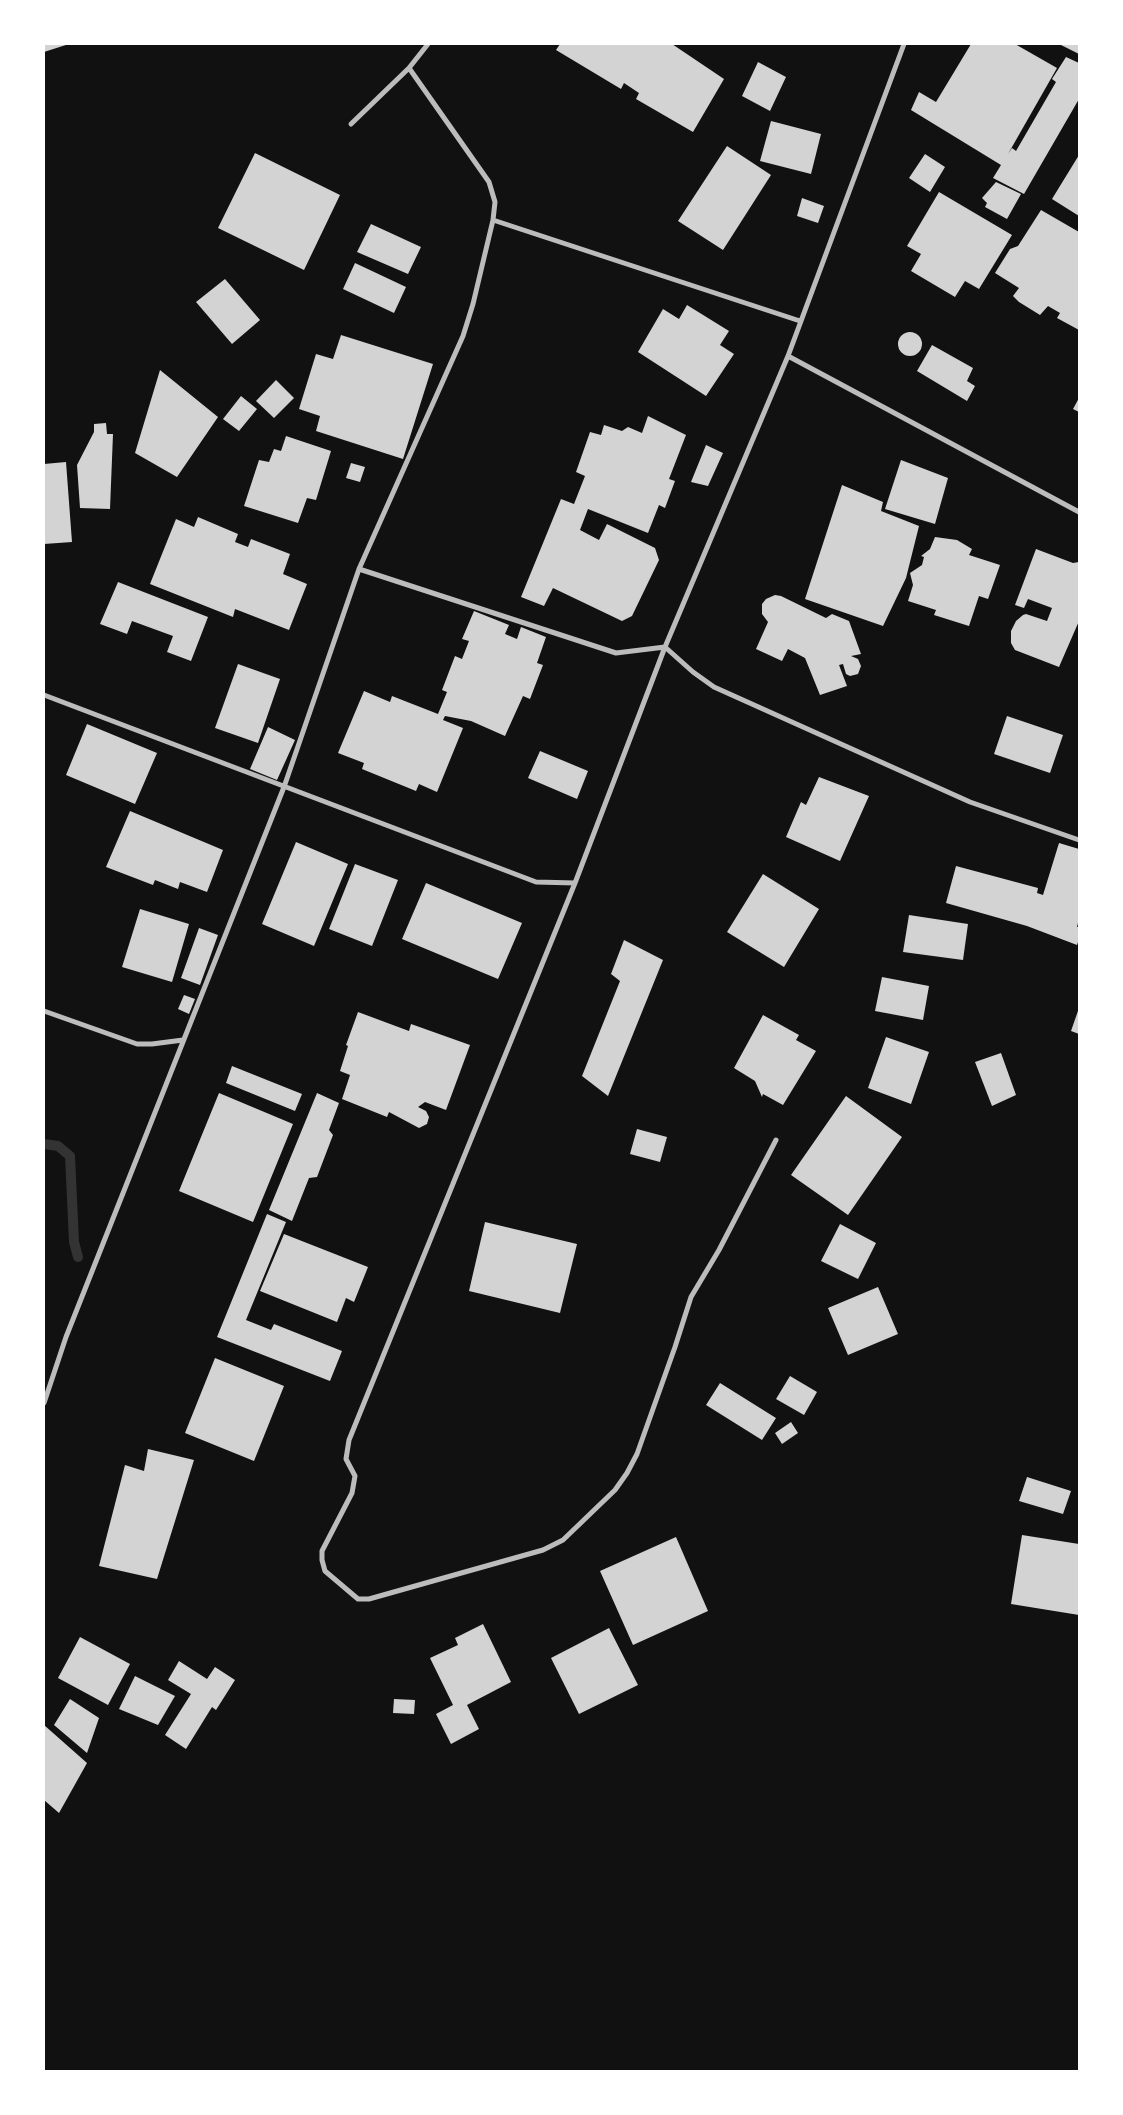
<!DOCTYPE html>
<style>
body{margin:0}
#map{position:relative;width:1123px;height:2115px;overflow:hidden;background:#111;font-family:Helvetica,sans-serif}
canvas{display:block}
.frame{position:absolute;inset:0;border:45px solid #fff;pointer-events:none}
</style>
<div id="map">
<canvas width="1123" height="2115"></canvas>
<div class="frame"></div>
</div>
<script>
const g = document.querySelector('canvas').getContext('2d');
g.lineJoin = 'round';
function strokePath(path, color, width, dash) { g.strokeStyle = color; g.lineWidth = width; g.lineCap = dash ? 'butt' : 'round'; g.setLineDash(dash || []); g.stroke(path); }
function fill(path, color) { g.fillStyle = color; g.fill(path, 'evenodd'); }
strokePath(new Path2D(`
 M44,1144L58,1146L70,1156L74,1242L78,1257`), '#333', 10);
fill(new Path2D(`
 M44,44H69L44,52Z
 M560,44H672L724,79L693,132L636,99L639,93L624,83L621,89L556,50Z
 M971,44H1015L1057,68L1008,154L1012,148L1016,151L1056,82L1052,79L1066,57L1079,63V99L1024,194L993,178L1001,165L911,110L919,92L936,102Z
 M1059,44H1079V54Z
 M758,62L786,77L770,111L742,96Z
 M771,121L821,134L811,174L760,161Z
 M727,146L771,175L723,250L678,221Z
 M255,153L340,195L304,270L218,228Z
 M925,154L945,167L930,192L909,178Z
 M1079,155V216L1052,199Z
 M996,182L1021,194L1007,219L985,207L987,203L982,198Z
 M939,192L1012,235L979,289L965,281L955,297L911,271L921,254L907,246Z
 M802,198L824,206L818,223L797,216Z
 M1041,210L1079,232V330L1057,318L1060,313L1048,306L1040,315L1019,302L1013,296L1019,288L995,273L1010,249L1018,246Z
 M371,224L421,247L408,274L357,252Z
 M355,263L406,287L394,313L343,289Z
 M225,279L260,320L232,344L196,302Z
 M687,305L729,331L720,345L734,354L706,396L638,352L663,309L679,319Z
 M898 344a12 12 0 1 1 24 0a12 12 0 1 1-24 0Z
 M341,335L433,364L403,459L316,431L320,416L299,409L316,354L333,359Z
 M932,345L973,368L967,381L975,386L967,401L917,371Z
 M160,370L218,417L177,477L135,453Z
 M276,380L294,398L274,418L256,401Z
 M241,396L257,409L239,431L223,419Z
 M1079,398V412L1073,409Z
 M648,416L686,435L669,479L675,481L665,508L659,505L648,533L588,509L580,530L599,540L607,524L655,548L659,560L632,616L622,621L553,588L544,606L521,597L561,499L574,504L585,476L576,472L590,432L601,435L604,425L622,431L628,427L642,433Z
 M106,423L107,434H113L110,509L80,508L77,465L94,432V424Z
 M286,436L331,451L316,500L307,498L298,523L244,506L259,460L269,462L274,449L281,451Z
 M706,445L723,453L708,486L691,482Z
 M901,460L948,478L935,524L885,509Z
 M66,462L72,542L44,544V464Z
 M351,463L365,467L360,482L346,478Z
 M842,485L883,502L881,511L919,526L906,578L883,626L805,599Z
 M198,517L238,534L235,542L248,547L251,539L290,554L283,574L307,584L289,630L235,609L233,617L150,584L176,519L194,527Z
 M935,537L957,540L972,549L969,555L1000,565L988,599L979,596L969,626L934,615L936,610L908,601L913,585L910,573L922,565L924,557L921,556L930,549Z
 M1036,549L1073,563L1079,562V621L1059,667L1015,650L1011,643V631L1016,621L1023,615L1026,614L1047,621L1052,608L1028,599L1024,608L1015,605Z
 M118,582L208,617L191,661L167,652L173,636L132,621L127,634L100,624Z
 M775,595L781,596L826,618L832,614L849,621L861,654L851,656L858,659L861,666L858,674L850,676L846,674L843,664L839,665L847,686L820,695L805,658L788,649L782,661L756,649L768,622L762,614V604L766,599Z
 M474,611L509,625L505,634L517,639L521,627L546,637L537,663L543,665L530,699L523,696L505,736L471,721L445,716L443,720L463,728L437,792L419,784L416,791L362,769L364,763L338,753L364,691L390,702L392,696L438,714L447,692L442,690L455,656L462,659L469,641L462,639Z
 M238,664L280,679L258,743L215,728Z
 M1007,716L1063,735L1050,773L994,754Z
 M87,724L157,753L135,804L66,775Z
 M268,727L295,740L277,780L250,769Z
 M540,751L588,771L577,799L528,778Z
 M819,777L869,796L840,861L786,837L801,802L806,805Z
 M130,811L223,850L207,892L180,882L178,889L155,880L153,885L106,867Z
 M296,842L348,864L314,946L262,924Z
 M1059,843L1079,849V919L1077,927H1079V939L1077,945L1027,926L946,903L956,866L1038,888L1037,893L1043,895Z
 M355,864L398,880L372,946L329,929Z
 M763,874L819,909L784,967L727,932Z
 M426,883L522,923L498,979L402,939Z
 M140,909L189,924L172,982L122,967Z
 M909,915L968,924L963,960L903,952Z
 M199,928L218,935L200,985L181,978Z
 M624,940L663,960L608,1096L582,1076L620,981L611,974Z
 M882,977L929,986L923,1020L875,1011Z
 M184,995L195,999L189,1014L178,1009Z
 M1079,1008V1034L1071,1031Z
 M358,1012L409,1031L411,1024L470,1045L446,1110L425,1102L418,1107L426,1111L429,1117L427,1124L419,1128L389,1112L387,1117L342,1099L350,1075L340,1071L348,1046L346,1045Z
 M763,1015L799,1035L796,1040L816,1051L783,1105L763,1094L762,1097L755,1081L734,1068Z
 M886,1037L929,1052L911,1104L868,1088Z
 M1001,1053L1016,1095L992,1106L975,1062Z
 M232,1066L302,1094L295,1111L226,1083Z
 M219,1093L293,1124L253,1222L179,1191Z
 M317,1093L339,1103L329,1130L333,1135L317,1177L309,1178L292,1221L269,1210Z
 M846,1096L902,1137L848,1215L791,1175Z
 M637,1129L667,1137L660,1162L630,1154Z
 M267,1214L286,1222L246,1320L271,1330L274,1324L342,1351L330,1381L217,1337Z
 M485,1222L577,1244L560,1313L469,1291Z
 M840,1224L876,1243L858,1279L821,1261Z
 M284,1234L368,1267L354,1302L346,1298L337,1322L260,1291Z
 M878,1287L898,1334L848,1355L828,1308Z
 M215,1358L284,1386L254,1461L185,1433Z
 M790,1376L817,1392L804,1415L776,1399Z
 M720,1383L776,1418L762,1440L706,1405Z
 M791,1422L798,1433L782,1444L775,1433Z
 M148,1449L194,1460L157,1579L99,1566L125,1465L144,1471Z
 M1027,1477L1071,1491L1063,1514L1019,1501Z
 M1022,1535L1079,1544V1615L1011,1604Z
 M676,1537L708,1611L633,1645L600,1571Z
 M483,1624L511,1682L467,1705L479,1729L451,1744L436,1714L453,1705L430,1658L458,1645L455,1638Z
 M609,1628L638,1685L579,1714L551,1658Z
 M80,1637L130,1664L108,1705L58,1678Z
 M179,1661L207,1679L215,1667L235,1680L216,1710L212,1707L186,1749L165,1735L191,1694L168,1680Z
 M135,1676L175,1696L158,1725L119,1709Z
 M70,1699L99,1718L87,1753L54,1725Z
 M394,1699L415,1700L414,1714L393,1713Z
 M44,1725L87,1763L59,1813L44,1800Z`), '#d3d3d3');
strokePath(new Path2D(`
 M351,124L409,68L428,44
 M493,220L800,321
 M788,356L1079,512
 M359,569L616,653L665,647L693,672L714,687L970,802L1079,840
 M44,695L536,882L575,883
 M44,1011L137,1044H152L183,1040
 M776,1140L719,1250L691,1297L675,1347L637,1454L627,1473L615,1490L563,1540L543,1550L369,1599H358L325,1571L322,1560V1551L352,1493L355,1476L346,1459L349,1440L575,883L665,647L788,356L904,44
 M44,1403L66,1337L284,787L359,569L463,336L473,304L493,220L495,202L489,182L409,68`), '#bcbcbc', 5);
</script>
